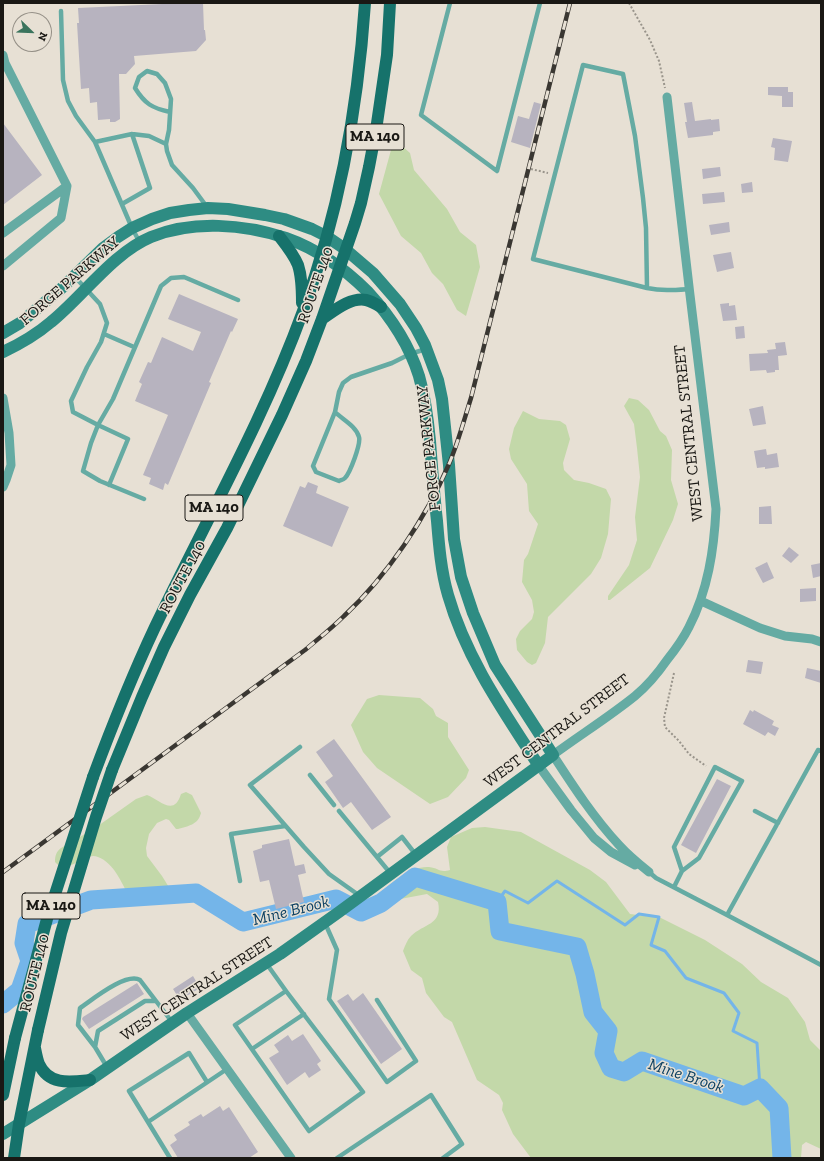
<!DOCTYPE html>
<style>
body{margin:0}
#map{position:relative;width:824px;height:1161px;overflow:hidden;background:#e7e0d4;font-family:"Zilla Slab",serif}
canvas{display:block}
.frame{position:absolute;inset:0;border:4px solid #1a1814;pointer-events:none}
.north{position:absolute;left:12px;top:12px;width:40px;height:40px;box-sizing:border-box;background:#e7e0d4;border:1px solid #959087;border-radius:50%;rotate:113deg;font-size:11px;font-weight:700;line-height:16px;text-align:center;color:#1a1814}
.north::after{content:'';display:block;margin:auto;width:14px;height:18px;background:#3a745d;clip-path:polygon(50% 0,100% 100%,50% 72%,0 100%)}
</style>
<div id="map">
<canvas width="824" height="1161"></canvas>
<div class="frame"></div>
<div class="north">N</div>
</div>
<script>
const g = document.querySelector('canvas').getContext('2d');
g.lineJoin = 'round';
function fill(path, color) { g.fillStyle = color; g.fill(path, 'evenodd'); }
function strokePath(path, color, width, dash) { g.strokeStyle = color; g.lineWidth = width; g.lineCap = dash ? 'butt' : 'round'; g.setLineDash(dash || []); g.stroke(path); }
function write(font, color, halo, rows, align = 'center') {
  g.font = font + ' "Zilla Slab",serif'; g.lineWidth = 3; g.setLineDash([]); g.textBaseline = 'middle'; g.strokeStyle = halo; g.fillStyle = color; for (const [text, x, y, turn = 0] of rows) {
    g.save(); g.translate(x, y); g.rotate((+turn || 0) * Math.PI / 180); g.textAlign = isNaN(turn) ? turn : align; if (halo) g.strokeText(text, 0, 0); g.fillText(text, 0, 0); g.restore();
  }
}
fill(new Path2D(`
 M394,139L410,153L414,170L447,209L460,232L476,245L480,267L466,316L457,310L443,284L432,273L421,253L401,236L379,194Z
 M629,398L638,400L649,410L660,431L666,436L672,450L671,480L678,504L673,520L650,568L610,600H608V596L629,565L637,540L635,517L640,477L637,448L634,424L624,406Z
 M523,411L539,419L560,421L566,425L570,439L563,463L564,470L574,480L589,483L606,489L611,499L608,534L601,558L591,574L548,617L545,643L536,663L532,665L527,662L517,650L516,639L520,631L532,619L534,612L532,600L522,582L524,560L528,554L538,524L529,511L527,484L511,459L509,449L514,428Z
 M379,695L420,698L433,709L436,716L448,723V737L469,770L466,778L448,797L430,804L377,768L363,752L351,725L367,699Z
 M186,792L192,795L201,813C198,825 188,826 178,829H176L169,820L166,819L157,823L149,834L146,848L147,856L162,876L175,897L149,899L129,896C121,882 114,863 98,857C84,851 68,877 55,862C55,856 56,852 61,848L95,828L136,799L147,795C160,800 174,817 181,794Z
 M485,827L521,832L590,870L606,882L630,914L661,918L705,940L742,964L761,982L788,998L805,1022L810,1040L821,1051V1149L806,1142L802,1145L801,1158H531L513,1134L502,1110L503,1103L499,1095L477,1080L452,1022L444,1017L426,993L422,978L411,970L403,951C405,946 407,940 411,936C423,924 443,925 438,902L427,894L395,900L380,893C394,881 410,866 429,867C439,868 439,873 450,870L447,847L451,837L472,828Z`), '#c3d8a9');
strokePath(new Path2D(`
 M497,902L505,891L528,903L557,881L625,925L639,914L659,917L651,945L665,951L686,978L724,993L739,1013L733,1031L757,1043L760,1088`), '#74b5e9', 3);
strokePath(new Path2D(`
 M3,1004L20,990L30,961L24,943L27,924L91,900L196,893L243,922L336,899L361,912L381,903L415,877L497,902L500,931L577,947L585,974L593,1012L608,1031L604,1053L611,1068L624,1072L642,1061L744,1096L760,1088L779,1108L782,1158`), '#74b5e9', 19);
fill(new Path2D(`
 M183,3H203L204,30H205L206,40L196,51L134,56L135,64L126,74H119L120,119L115,122H110V119L98,120L97,102L90,103L89,88L81,89L77,23H79L78,8Z
 M768,87H788V92H793V107H782V96L768,95Z
 M534,102L541,104L530,148L511,142L518,116L529,119Z
 M692,102L695,121L711,119V120L719,119L720,131L713,132V135L688,138L685,122H687L684,103Z
 M3,123L42,175L3,205Z
 M773,138L792,141L788,162L774,160L775,148L771,147Z
 M720,167L721,176L703,179L702,169Z
 M752,182L753,192L742,193L741,184Z
 M724,192L725,202L703,204L702,194Z
 M729,222L730,232L711,235L709,225Z
 M731,252L734,268L717,272L713,255Z
 M179,294L238,319L232,332L231,331L209,382L211,383L168,485L165,483L163,490L149,484L151,478L143,475L168,415L135,401L142,384L139,382L148,362L151,363L162,337L193,351L201,332L168,319Z
 M729,303V306L735,305L737,320L723,321L720,304Z
 M744,326L745,338L736,339L735,327Z
 M785,342L787,355L778,356L779,370H775V372L767,373L766,370L750,371L749,354L768,353L767,350L776,349L775,343Z
 M763,406L766,424L753,426L749,409Z
 M766,449L767,455L777,453L779,467L765,469V467L757,468L754,451Z
 M308,482L318,486L316,493L349,507L332,547L283,526L300,486L305,488Z
 M771,506L772,524H759V507Z
 M789,547L799,555L791,563L782,556Z
 M767,562L774,578L763,583L755,568Z
 M821,563V576L813,578L811,565Z
 M816,588V601L800,602V589Z
 M748,660L763,662L761,674L746,672Z
 M807,668L821,671V683L805,678Z
 M750,710L753,712L754,710L774,721L772,725L779,728L775,736L768,732L765,736L743,724Z
 M334,739L391,817L372,830L351,802L343,808L325,782L333,776L316,752Z
 M717,779L731,786L696,853L681,845Z
 M289,839L295,866L304,864L306,873L298,875L304,902L276,909L269,880L260,882L253,851L262,848V845Z
 M193,976L200,988L180,1000L173,989Z
 M137,983L144,994L89,1029L82,1019L83,1017Z
 M363,993L402,1049L381,1064L337,1001L348,994L353,1001Z
 M303,1034L321,1061L317,1064L321,1070L309,1078L305,1072L287,1085L269,1058L279,1052L274,1045L288,1035L292,1041Z
 M220,1106L223,1111L229,1107L258,1152L249,1158H178L170,1145L177,1140L174,1135L190,1125L188,1122L201,1114L203,1117Z`), '#b7b3bf');
strokePath(new Path2D(`
 M629,3L650,40L659,61L665,88
 M531,169L548,173
 M674,673L664,718L665,727L679,741L689,754L706,766`), '#99948b', 2, [2, 2]);
strokePath(new Path2D(`
 M450,3L421,115L497,171L540,3
 M61,11L63,80L68,101L76,116L95,142
 M170,112C152,108 145,104 135,88L139,77L147,71L157,74L165,83L171,99L169,130L166,144L167,151L172,165L193,188L207,207
 M122,204L150,188L132,134
 M139,241L132,228L95,142L132,134L149,136L166,144
 M75,277L100,304L107,323L101,342L87,367L71,401L73,412L98,425L91,443L83,471L100,481L144,499
 M647,288L646,228L643,198L635,136L623,74L583,65L533,259L647,288C662,291 674,290 689,289
 M104,334L134,347
 M335,412C342,419 356,426 359,437C361,444 350,473 345,478C343,480 341,480 339,481L316,472L313,466L335,412L339,392L343,383L351,377L392,363L410,354L426,349
 M109,485L128,439L98,425L113,399L161,286L171,278L184,277L238,300
 M300,747L250,785L304,847L329,874L360,896
 M310,775L334,805
 M339,811L391,874
 M755,811L778,823
 M377,857L402,837L416,855
 M649,872L656,878L727,915L821,965
 M240,881L231,834L285,826
 M674,887L682,871L699,858L742,781L715,767L674,847L682,871
 M727,915L818,750L821,751
 M325,923L337,950L329,999L387,1082L416,1061L377,1000
 M266,963L286,991L363,1092L309,1131L235,1025L286,991
 M95,1047L78,1025L80,1008C92,1000 126,972 140,980L156,1001
 M252,1049L304,1014
 M107,1067L95,1047L98,1031L145,1001H156L172,1022
 M148,1122L227,1069
 M170,1158L129,1091L189,1053L207,1082
 M337,1158L431,1095L462,1144L443,1158`), '#65aba3', 4.5);
strokePath(new Path2D(`
 M3,55L5,63L67,186L61,218L3,266
 M3,233L67,186
 M3,398L9,433L11,465L6,480L3,487
 M701,601L760,628L785,636L812,639L821,642
 M539,766L571,810L594,838L611,852L635,865
 M649,872C639,864 628,855 619,845C594,818 573,786 553,755C580,735 609,717 635,696C647,686 658,673 667,660C675,650 683,639 689,627C708,590 714,550 716,509L690,295L667,97
 M187,1013L291,1158`), '#65aba3', 9);
strokePath(new Path2D(`
 M3,333L20,323L63,287L103,248L118,237L132,228L152,219L170,213L189,210L208,208L228,209L265,215L284,219L312,229L326,236L345,249L373,273L400,304L416,328L425,345L438,380L442,399L449,465L454,539L461,577L473,613L495,665L553,755L339,912L280,954L187,1013L90,1080L3,1134
 M3,352C20,344 37,334 51,322C83,296 113,253 151,237C193,220 244,224 286,238C317,249 344,268 368,292C390,316 409,344 419,376C425,397 428,419 430,441C432,468 434,494 437,521C439,546 441,571 448,595C466,658 504,712 539,766`), '#2e8c83', 12);
strokePath(new Path2D(`
 M279,236C286,245 294,255 298,265C302,277 302,290 302,303
 M322,319C334,311 350,297 366,300C371,301 376,304 381,307
 M112,770L142,697L164,647L190,595L227,528L282,415L306,361L322,319L355,223L361,203L369,167L376,130L387,55L390,3
 M93,777C112,726 132,676 155,627C205,522 263,421 303,311C339,213 358,107 365,3
 M35,1048C36,1053 37,1059 39,1064C49,1086 71,1082 90,1080
 M3,1095L15,1038
 M14,1158L19,1124L38,1030`), '#16726b', 12);
const rail = new Path2D(`
 M3,872L305,650C318,639 332,628 344,616C387,576 426,518 449,464C458,443 464,420 471,398L570,3`);
strokePath(rail, '#3a3732', 4.5);
strokePath(rail, '#e7e0d4', 3, [9]);
strokePath(new Path2D(`
 M38,1030L61,933L96,817L112,770
 M15,1038L47,919L93,777`), '#16726b', 12);
for (const [x, y, w] of [
 [375,137,58],
 [214,508,58],
 [51,906,58]
]) { const box = new Path2D(); box.roundRect(x - w / 2, y - 13, w, 26, 3); g.fillStyle = '#e7e0d4'; g.fill(box); strokePath(box, '#1a1814', 1); }
write('bold 15px', '#1a1814', null, [
 ["MA 140",375,137],
 ["MA 140",214,508],
 ["MA 140",51,906]
]);
write('16px', '#1a1814', '#e7e0d4', [
 ["FORGE PARKWAY",70,281,-41],
 ["ROUTE 140",316,285,-71],
 ["WEST CENTRAL STREET",689,433,-96],
 ["FORGE PARKWAY",429,448,-96],
 ["ROUTE 140",183,577,-62],
 ["WEST CENTRAL STREET",557,731,-37],
 ["ROUTE 140",35,973,-76],
 ["WEST CENTRAL STREET",197,989,-33]
]);
write('italic 17px', '#0d4062', '#e7e0d4', [
 ["Mine Brook",291,911,-14],
 ["Mine Brook",686,1076,18]
]);
</script>
